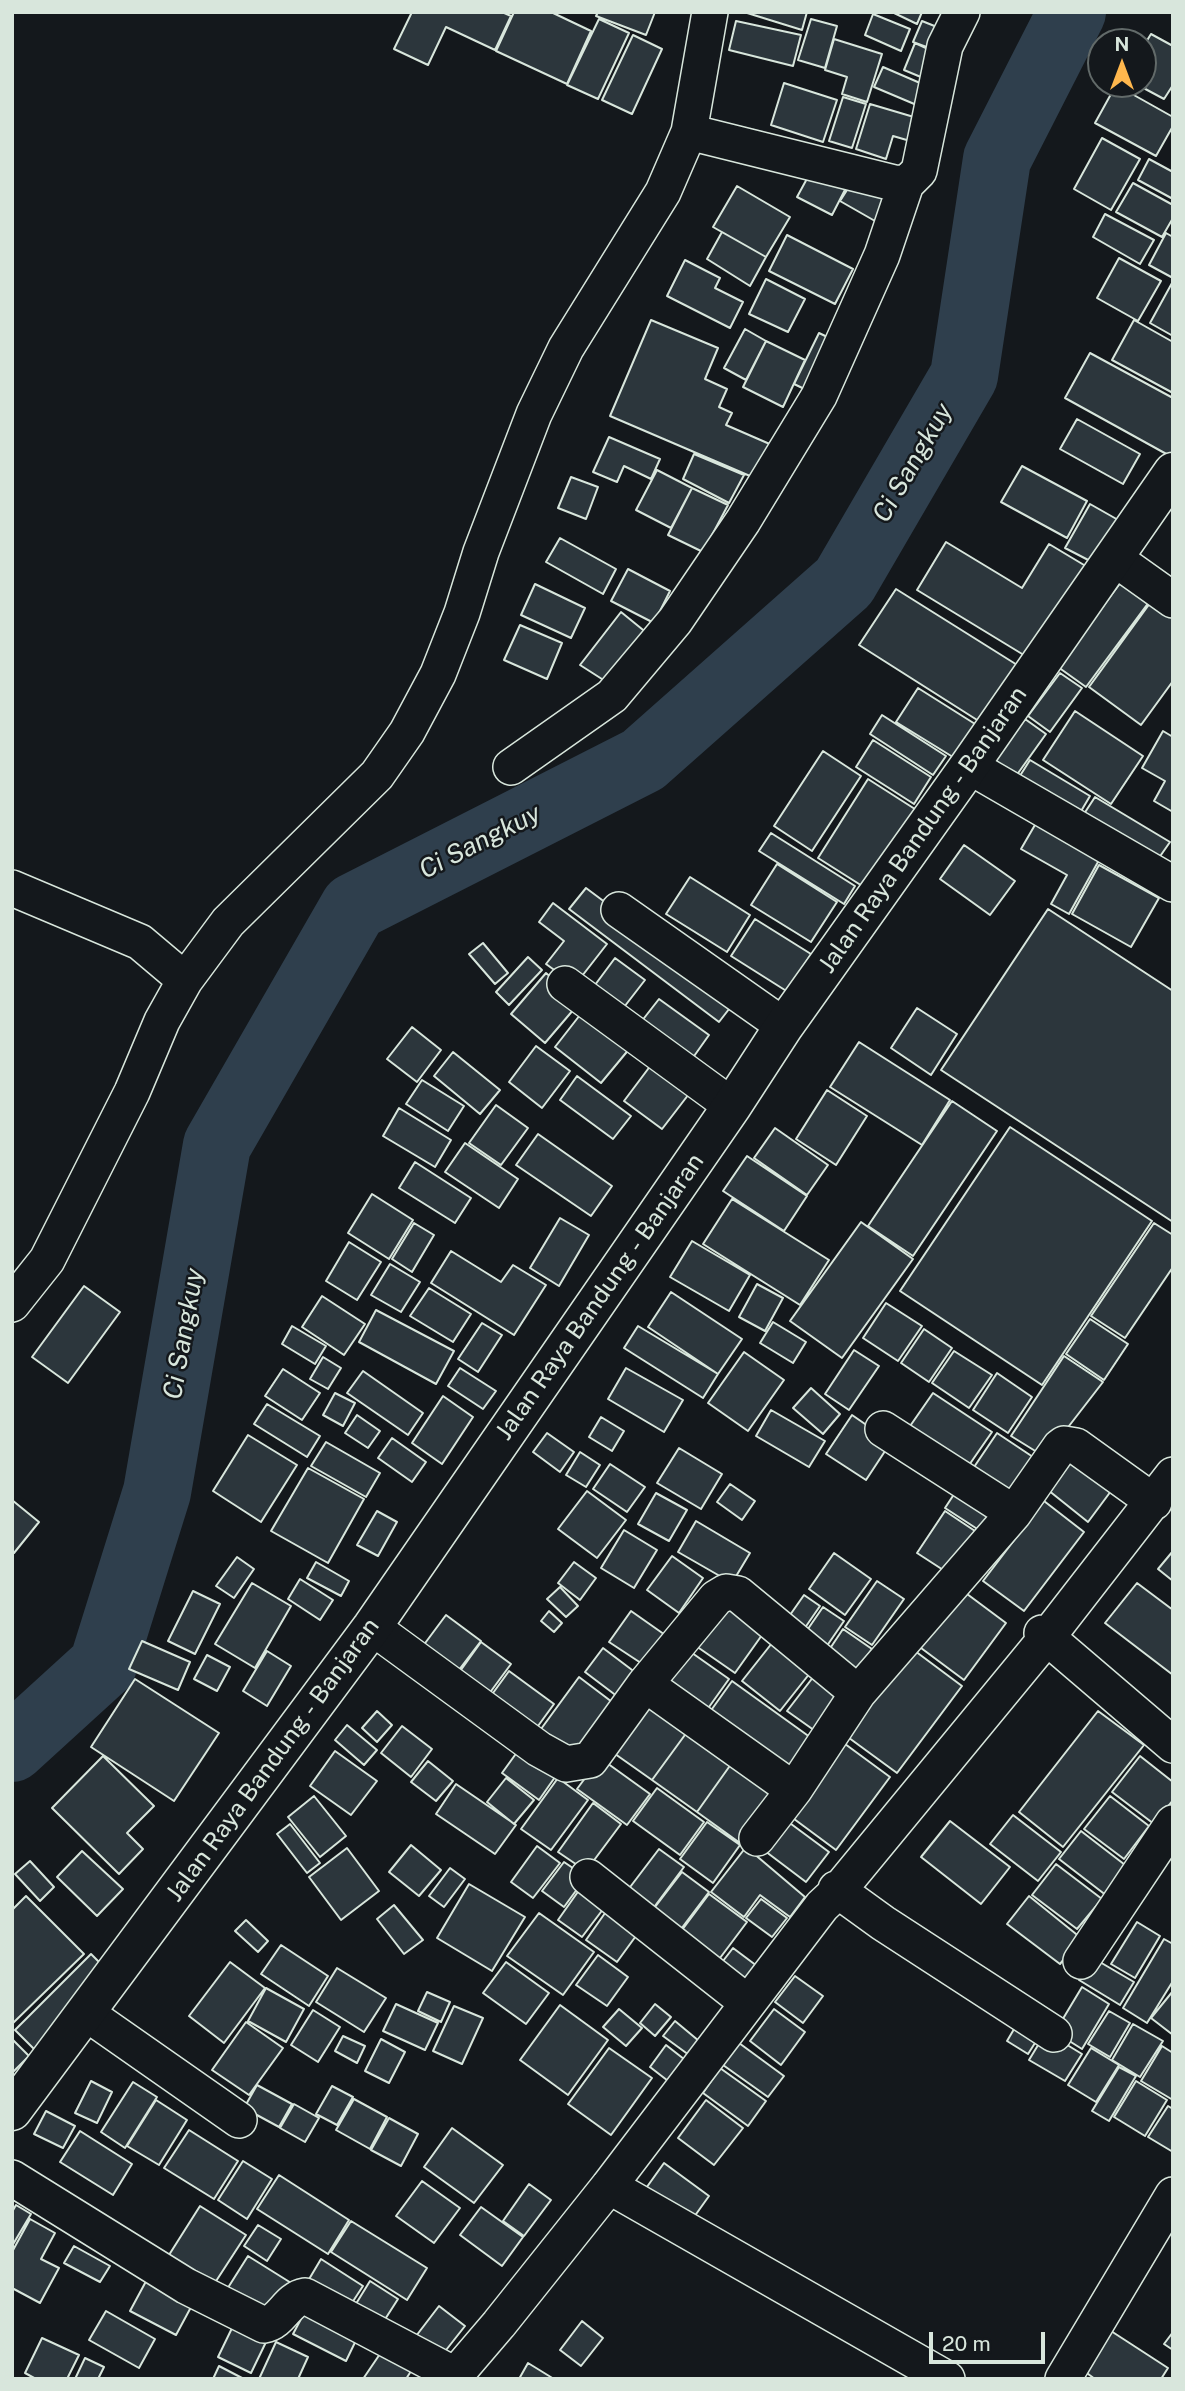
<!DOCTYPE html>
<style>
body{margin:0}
#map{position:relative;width:1185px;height:2391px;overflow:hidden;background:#14181c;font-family:"Public Sans",sans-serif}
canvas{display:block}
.frame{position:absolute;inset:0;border:14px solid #d8e6dc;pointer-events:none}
.north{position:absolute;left:1087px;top:28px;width:70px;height:70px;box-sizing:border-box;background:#14181c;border:2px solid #626a69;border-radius:50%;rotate:0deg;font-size:19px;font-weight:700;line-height:28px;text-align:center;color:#d8e6dc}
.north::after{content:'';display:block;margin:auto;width:24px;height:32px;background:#ffb74d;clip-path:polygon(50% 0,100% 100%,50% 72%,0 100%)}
.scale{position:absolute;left:929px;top:2332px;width:116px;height:32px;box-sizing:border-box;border:4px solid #d8e6dc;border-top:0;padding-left:9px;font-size:21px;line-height:24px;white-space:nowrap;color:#d8e6dc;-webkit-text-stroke:5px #14181c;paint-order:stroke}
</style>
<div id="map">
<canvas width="1185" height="2391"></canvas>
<div class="frame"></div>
<div class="north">N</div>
<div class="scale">20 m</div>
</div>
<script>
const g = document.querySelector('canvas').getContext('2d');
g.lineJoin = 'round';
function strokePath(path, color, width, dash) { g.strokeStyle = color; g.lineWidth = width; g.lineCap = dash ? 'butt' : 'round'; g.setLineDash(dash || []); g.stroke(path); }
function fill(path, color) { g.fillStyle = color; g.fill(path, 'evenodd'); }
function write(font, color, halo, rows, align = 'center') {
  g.font = font + ' "Public Sans",sans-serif'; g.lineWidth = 5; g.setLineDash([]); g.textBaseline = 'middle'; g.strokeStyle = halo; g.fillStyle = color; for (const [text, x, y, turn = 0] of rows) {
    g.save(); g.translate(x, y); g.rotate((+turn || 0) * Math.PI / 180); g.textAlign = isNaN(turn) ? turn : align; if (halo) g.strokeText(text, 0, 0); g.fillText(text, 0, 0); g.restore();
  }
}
strokePath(new Path2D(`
 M12,1748L103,1665L157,1492L217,1145L354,907L643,760L844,582L964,376L997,159L1072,12`), '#2f3f4d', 68);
const building = new Path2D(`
 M412,12H502L511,16L495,50L446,27L428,65L394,49Z
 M514,12H551L591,31L567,84L496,51Z
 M598,12H655L646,35L596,16Z
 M744,12H807L802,30Z
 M892,12H922L917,24Z
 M873,14L910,29L901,51L865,35Z
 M599,19L629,33L598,99L567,85Z
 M811,19L837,26L825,68L798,60Z
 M736,21L801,35L793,66L729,50Z
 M922,21L947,31L940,52L913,42Z
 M1151,34L1173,46V85L1164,99L1136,84H1143V47Z
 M633,35L662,49L632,114L602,100Z
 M834,39L882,54L867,102L842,94L847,77L825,70Z
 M915,43L939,54L928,80L904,70Z
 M883,67L927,86L919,106L874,87Z
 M784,83L837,100L823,142L771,125Z
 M1116,85L1173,117V126L1156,156L1095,123Z
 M843,97L866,104L852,148L829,141Z
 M870,104L924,120L917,143L893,136L886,159L856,149Z
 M1102,138L1140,159L1111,210L1074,189Z
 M1149,159L1173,172V199L1138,180Z
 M815,164L849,182L832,215L797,197Z
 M856,176L891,197L875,221L840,201Z
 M1133,183L1173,205V218L1162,237L1116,212Z
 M737,186L790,217L766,257L713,227Z
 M1105,214L1154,240L1140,264L1093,237Z
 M722,232L766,257L750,286L707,259Z
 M1166,233L1173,237V278L1149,265Z
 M787,235L853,269L835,304L769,271Z
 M1119,258L1161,281L1138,321L1097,298Z
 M685,260L720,278L715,288L743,302L730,328L667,296Z
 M766,279L805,299L788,332L749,314Z
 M1172,283L1173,284V336L1150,323Z
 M651,320L718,348L705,379L727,389L719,407L732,413L726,425L772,445L757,479L610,416Z
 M1134,320L1173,342V393L1112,360Z
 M745,329L766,341L746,380L724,368Z
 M819,333L842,344L817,395L794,384Z
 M766,341L805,360L783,407L743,387Z
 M1090,353L1173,398V451L1170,456L1065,398Z
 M1077,419L1140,454L1123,484L1060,449Z
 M609,437L660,459L651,479L624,466L617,482L593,472Z
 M694,454L744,475L729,503L683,479Z
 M1022,466L1087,501L1067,538L1001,502Z
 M657,470L692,488L671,528L636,510Z
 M571,477L598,487L586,519L558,508Z
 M692,488L728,505L703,552L668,535Z
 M1090,504L1120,521L1096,564L1065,548Z
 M560,538L616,569L603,594L546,562Z
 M946,542L1022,588L1049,544L1089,568L1032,660L917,590Z
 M628,569L670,591L654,623L611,601Z
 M1121,582L1149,602L1086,687L1058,667Z
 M535,584L585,608L571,638L521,615Z
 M896,589L1022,668L985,725L859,645Z
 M1153,599L1173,613V681L1141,725L1089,687Z
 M621,612L653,638L616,688L580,665Z
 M520,625L562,643L547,679L504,660Z
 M1060,673L1082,688L1050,732L1028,716Z
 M918,688L983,729L961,762L896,722Z
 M1075,711L1143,756L1111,804L1043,760Z
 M882,715L946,756L933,775L870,734Z
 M1025,719L1046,734L1016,776L995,760Z
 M1163,731L1173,737V812L1154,801L1165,781L1142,768Z
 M873,740L931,777L914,804L856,767Z
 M823,751L861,776L812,851L774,826Z
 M1030,760L1090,796L1077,818L1016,782Z
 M868,779L918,811L867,889L818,858Z
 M1095,797L1170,842L1154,865L1080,820Z
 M1039,818L1103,853L1069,914L1051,904L1067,875L1021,849Z
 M771,833L855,886L844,904L759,851Z
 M964,845L1015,881L990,915L940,879Z
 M777,864L837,902L811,942L751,905Z
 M1099,865L1159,898L1131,947L1072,914Z
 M690,877L750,915L727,952L666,914Z
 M586,888L736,1000L719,1022L569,909Z
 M553,903L607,944L575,985L546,964L564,941L539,922Z
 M1048,909L1173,991V1222L941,1070Z
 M755,919L811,954L788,992L731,956Z
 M483,943L508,973L495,984L469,954Z
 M528,957L542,970L509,1005L496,992Z
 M615,958L645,980L621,1011L592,989Z
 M546,973L580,1002L545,1043L511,1014Z
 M659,999L709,1035L692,1059L641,1022Z
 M587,1006L635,1042L601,1083L555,1047Z
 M917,1008L957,1034L931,1075L891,1048Z
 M412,1027L441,1050L417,1082L387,1059Z
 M859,1042L950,1100L922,1145L830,1087Z
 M536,1046L570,1071L542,1108L509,1082Z
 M453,1052L500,1090L480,1114L434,1076Z
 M654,1061L692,1090L662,1129L624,1101Z
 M577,1076L631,1116L613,1139L560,1100Z
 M422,1080L464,1106L448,1131L406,1104Z
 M827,1090L867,1116L836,1165L796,1139Z
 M952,1101L997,1131L913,1256L868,1226Z
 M496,1105L528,1128L501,1165L469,1143Z
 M399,1108L451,1140L435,1167L383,1136Z
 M1010,1127L1152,1221L1042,1385L900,1291Z
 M775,1128L828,1165L807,1195L754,1158Z
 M538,1134L612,1186L591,1216L516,1165Z
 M465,1143L518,1179L499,1208L445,1172Z
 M747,1156L807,1196L784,1231L723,1191Z
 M415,1162L471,1198L455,1223L399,1188Z
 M372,1194L413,1220L389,1259L348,1233Z
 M732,1199L829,1260L800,1305L703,1244Z
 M560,1218L589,1235L559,1286L530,1268Z
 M861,1222L913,1259L842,1358L790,1321Z
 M414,1223L434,1235L412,1272L392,1259Z
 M1154,1223L1173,1235V1267L1125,1338L1091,1316Z
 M692,1241L750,1275L729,1311L670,1277Z
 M349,1242L381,1262L357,1300L326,1281Z
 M451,1251L501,1282L513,1265L546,1285L514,1335L431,1283Z
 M390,1264L420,1282L401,1312L371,1295Z
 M757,1284L783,1298L765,1331L739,1317Z
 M84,1286L120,1312L68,1383L32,1357Z
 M429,1288L471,1314L453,1342L410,1316Z
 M671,1292L742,1339L718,1374L648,1327Z
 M322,1296L365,1324L344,1355L302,1327Z
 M886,1303L922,1326L898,1361L863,1338Z
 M376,1310L454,1351L436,1384L359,1342Z
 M1090,1319L1128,1344L1104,1380L1066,1354Z
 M773,1322L806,1342L793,1363L760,1343Z
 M482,1323L502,1335L478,1372L458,1359Z
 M292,1326L326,1346L315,1364L282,1344Z
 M638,1326L718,1374L703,1398L624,1348Z
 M924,1329L952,1348L929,1382L901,1363Z
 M854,1350L879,1366L849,1410L825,1394Z
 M954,1351L992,1375L969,1408L932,1383Z
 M744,1352L784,1380L748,1431L708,1403Z
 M1064,1356L1103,1382L1045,1457L1011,1436Z
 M323,1357L341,1368L328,1389L310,1379Z
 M460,1368L496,1391L483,1409L448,1386Z
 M626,1368L683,1400L664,1432L608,1399Z
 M283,1369L320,1393L302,1420L265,1396Z
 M363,1371L423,1413L408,1435L347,1393Z
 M997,1373L1032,1397L1008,1433L973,1410Z
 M811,1388L840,1414L823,1434L793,1408Z
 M335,1393L355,1403L343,1426L323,1415Z
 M933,1393L992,1432L967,1468L908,1429Z
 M443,1396L473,1417L442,1464L412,1443Z
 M267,1404L320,1436L307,1457L254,1424Z
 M771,1410L825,1441L809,1467L756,1436Z
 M357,1415L380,1431L368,1448L345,1433Z
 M852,1415L891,1442L866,1480L826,1454Z
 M601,1417L624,1431L612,1451L589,1437Z
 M547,1433L574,1452L560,1472L533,1452Z
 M997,1433L1042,1463L1016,1503L970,1473Z
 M248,1435L297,1465L261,1522L213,1491Z
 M392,1438L426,1462L412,1482L378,1458Z
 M326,1442L380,1473L366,1497L311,1466Z
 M679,1448L722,1474L701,1509L657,1483Z
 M580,1452L600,1465L586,1487L566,1475Z
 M1076,1456L1114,1487L1088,1522L1048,1490Z
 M610,1464L645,1487L627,1512L593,1489Z
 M308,1468L364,1499L328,1563L271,1531Z
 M962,1482L1002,1508L985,1534L945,1508Z
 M730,1484L755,1501L742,1520L717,1502Z
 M587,1491L626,1520L597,1558L558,1529Z
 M656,1493L687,1510L669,1541L638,1524Z
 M12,1500L39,1522L14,1553L12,1552Z
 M1044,1501L1084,1532L1024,1611L983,1581Z
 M377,1511L397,1522L378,1556L357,1545Z
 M945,1511L981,1535L954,1577L917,1553Z
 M696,1521L750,1553L732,1583L678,1552Z
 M624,1530L657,1550L634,1588L601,1568Z
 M1173,1551V1581L1158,1569Z
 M834,1553L871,1579L845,1615L809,1589Z
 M672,1556L703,1578L679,1613L647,1590Z
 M237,1557L254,1569L234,1598L216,1586Z
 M316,1562L349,1581L341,1596L307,1578Z
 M574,1562L596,1578L580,1600L558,1583Z
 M300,1579L333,1600L320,1620L288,1599Z
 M877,1581L904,1599L872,1645L845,1627Z
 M252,1583L291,1606L255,1668L215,1644Z
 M1137,1583L1173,1610V1675L1105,1623Z
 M560,1587L578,1606L566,1617L547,1599Z
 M959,1588L1006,1623L964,1680L917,1645Z
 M193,1591L220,1604L195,1654L168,1641Z
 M804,1595L820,1606L800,1635L783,1625Z
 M727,1601L767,1628L735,1673L696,1646Z
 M823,1607L844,1621L822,1653L801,1639Z
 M549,1611L562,1623L554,1632L541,1621Z
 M631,1611L668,1637L647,1667L609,1642Z
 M446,1615L481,1641L452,1679L417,1654Z
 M843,1629L872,1649L853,1676L825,1656Z
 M776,1638L814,1668L780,1711L742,1681Z
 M142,1641L190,1662L178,1690L129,1669Z
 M481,1642L511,1664L483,1702L453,1681Z
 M603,1648L640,1676L622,1700L585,1672Z
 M685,1648L729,1679L704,1714L661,1683Z
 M911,1648L962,1686L897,1773L845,1735Z
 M267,1651L291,1666L267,1706L243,1691Z
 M207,1655L230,1667L217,1691L194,1679Z
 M509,1671L554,1704L530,1737L485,1704Z
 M814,1676L844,1698L818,1733L787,1711Z
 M579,1677L616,1705L578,1756L541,1729Z
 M135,1679L219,1733L174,1801L91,1747Z
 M732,1681L814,1740L788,1774L707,1716Z
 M646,1697L690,1728L652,1780L608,1749Z
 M377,1711L392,1725L377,1742L362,1728Z
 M1098,1711L1144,1745L1063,1847L1019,1812Z
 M347,1725L377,1750L364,1765L335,1740Z
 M402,1726L432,1749L411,1777L381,1753Z
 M690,1728L734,1760L697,1812L652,1780Z
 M841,1741L890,1777L836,1850L786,1813Z
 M523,1744L560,1770L539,1800L502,1773Z
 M335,1751L377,1781L351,1815L310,1786Z
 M103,1756L154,1806L127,1833L143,1849L119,1874L52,1808Z
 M1140,1756L1173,1782V1800L1154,1824L1112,1792Z
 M600,1758L650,1794L627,1825L577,1789Z
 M734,1760L777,1791L740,1843L697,1812Z
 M428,1761L453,1781L436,1801L411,1782Z
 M506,1778L534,1800L514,1824L487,1802Z
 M558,1778L588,1800L551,1850L521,1829Z
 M456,1784L516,1825L495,1854L436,1814Z
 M657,1788L704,1822L680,1855L633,1821Z
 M314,1796L346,1836L320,1857L288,1817Z
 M1110,1796L1149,1826L1124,1859L1084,1829Z
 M593,1803L621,1824L586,1871L558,1852Z
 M1013,1815L1061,1852L1038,1881L990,1844Z
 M783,1818L829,1852L806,1882L761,1848Z
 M950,1821L1010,1867L981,1904L921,1857Z
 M707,1822L740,1845L713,1883L680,1859Z
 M290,1824L320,1863L307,1873L277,1834Z
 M1081,1831L1129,1868L1107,1896L1059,1859Z
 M411,1845L441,1870L419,1896L389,1872Z
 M537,1846L560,1863L533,1898L511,1882Z
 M746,1847L805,1897L790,1917L760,1895L744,1917L711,1892Z
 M347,1848L379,1891L341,1920L309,1877Z
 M659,1849L684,1867L646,1918L621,1899Z
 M82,1851L123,1889L97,1916L57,1877Z
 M30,1861L54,1887L40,1901L15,1874Z
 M564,1862L586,1877L564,1907L542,1891Z
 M1056,1864L1102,1899L1077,1929L1032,1895Z
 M450,1868L465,1879L444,1907L429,1896Z
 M682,1872L709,1892L672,1941L645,1920Z
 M469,1884L525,1917L492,1971L437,1938Z
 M582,1886L607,1904L582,1937L558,1920Z
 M709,1894L747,1922L711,1970L673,1942Z
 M26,1896L84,1954L12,2024V1910Z
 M1029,1896L1081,1938L1060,1964L1007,1924Z
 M761,1899L787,1918L772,1937L746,1918Z
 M394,1905L423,1940L404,1954L377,1919Z
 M610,1906L641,1929L617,1962L586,1940Z
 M539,1913L594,1952L563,1995L507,1956Z
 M246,1920L268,1941L258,1952L235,1931Z
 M1137,1922L1160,1936L1135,1978L1111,1964Z
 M1164,1939L1173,1944V1981L1147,2023L1123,2008Z
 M281,1945L328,1976L309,2006L261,1974Z
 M733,1948L765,1972L744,1999L713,1974Z
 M91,1954L106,1969L38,2053L15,2030Z
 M598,1955L628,1977L607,2006L576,1985Z
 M1093,1958L1134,1982L1120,2005L1079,1980Z
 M230,1962L265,1988L224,2043L189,2016Z
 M506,1962L549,1993L526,2024L483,1993Z
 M337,1968L386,1998L364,2032L316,2002Z
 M795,1976L823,1996L803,2023L775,2002Z
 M1082,1987L1109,2004L1082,2049L1055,2032Z
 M266,1988L304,2009L286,2042L248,2021Z
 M1173,1991V2035L1151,2018Z
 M427,1992L450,2002L441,2022L418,2011Z
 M396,2004L438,2023L425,2050L383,2031Z
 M655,2004L671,2017L655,2036L640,2023Z
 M560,2005L608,2040L568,2095L520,2060Z
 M454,2006L483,2018L462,2064L433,2051Z
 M619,2009L642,2028L626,2046L603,2027Z
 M774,2009L805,2032L781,2065L750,2041Z
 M313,2010L340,2027L318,2062L291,2045Z
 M1109,2011L1130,2023L1110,2057L1088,2044Z
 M1020,2019L1042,2032L1028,2054L1007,2041Z
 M675,2021L699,2041L689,2055L663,2036Z
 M246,2022L283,2048L249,2095L212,2070Z
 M1133,2024L1163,2041L1140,2077L1112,2060Z
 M1046,2032L1082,2054L1065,2081L1029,2060Z
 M343,2036L365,2046L357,2063L335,2051Z
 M12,2039L29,2056L12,2073Z
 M381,2039L405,2052L389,2083L365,2071Z
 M739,2043L784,2076L768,2097L723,2065Z
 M666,2045L689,2063L672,2084L650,2067Z
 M1162,2046L1173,2053V2100L1141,2081Z
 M609,2048L652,2078L611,2135L568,2104Z
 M1091,2048L1119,2065L1096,2102L1068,2085Z
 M1119,2067L1136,2076L1109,2121L1092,2111Z
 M720,2068L766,2101L748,2126L703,2093Z
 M91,2081L112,2092L97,2123L75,2113Z
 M1136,2081L1167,2100L1145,2136L1114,2117Z
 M133,2082L157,2097L125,2148L101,2132Z
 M257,2085L292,2104L279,2127L244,2108Z
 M332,2086L353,2097L337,2125L316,2114Z
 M354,2099L387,2117L370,2149L336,2130Z
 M156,2100L187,2120L159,2165L127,2146Z
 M706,2100L743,2128L714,2165L678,2138Z
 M294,2104L319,2118L305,2142L280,2128Z
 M1168,2106L1173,2109V2152L1148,2137Z
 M46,2111L75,2126L63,2148L34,2134Z
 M389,2118L418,2134L401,2166L371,2150Z
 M452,2128L503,2165L474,2203L424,2167Z
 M189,2130L238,2161L214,2199L164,2168Z
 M80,2131L132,2164L113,2195L60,2162Z
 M243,2161L272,2179L247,2219L218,2200Z
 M664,2163L709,2196L689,2224L644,2191Z
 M279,2175L349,2220L328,2254L257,2209Z
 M422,2181L460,2208L434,2243L396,2216Z
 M529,2184L551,2200L524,2236L503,2221Z
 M16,2205L31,2214L12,2246V2212Z
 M200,2206L246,2235L207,2295L162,2266Z
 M481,2207L523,2237L502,2266L460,2235Z
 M30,2219L55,2233L41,2259L59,2268L40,2303L12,2288V2252Z
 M351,2221L427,2268L407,2300L331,2252Z
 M258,2225L281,2239L267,2261L244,2246Z
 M74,2246L110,2266L100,2282L64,2263Z
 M248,2256L296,2286L271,2324L224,2294Z
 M321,2259L363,2286L346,2312L305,2286Z
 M151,2272L197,2296L176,2335L130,2311Z
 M370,2281L398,2299L382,2324L354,2307Z
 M309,2304L361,2330L346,2361L293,2334Z
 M439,2306L465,2326L439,2359L413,2340Z
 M106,2311L155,2339L139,2368L89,2340Z
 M582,2321L603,2338L581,2366L560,2350Z
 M234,2324L267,2340L251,2373L218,2357Z
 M1111,2331L1168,2368L1161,2379H1095L1084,2371Z
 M1173,2332V2350L1164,2344Z
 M42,2338L79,2355L67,2379H36L25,2373Z
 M276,2342L308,2357L298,2379H259Z
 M384,2348L413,2368L406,2379H363Z
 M85,2358L104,2367L98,2379H75Z
 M528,2363L554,2379H519Z
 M219,2366L244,2379H213Z`);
fill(building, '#2c363c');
strokePath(building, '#d8e6dc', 2);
const street = new Path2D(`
 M689,132L894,183L906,184L919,171L945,46L962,12
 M1114,558L1173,600
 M969,766L1173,884
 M511,767L612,696L675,621L743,521L819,396L882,255L906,184
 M12,888L140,942L185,980
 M619,910L784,1026
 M565,984L732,1106
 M12,1304L47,1260L132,1092L162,1021L185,980L228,922L377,775L407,732L438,674L462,613L481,552L534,414L566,348L663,192L689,132L710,12
 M883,1429L1014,1513
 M372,1627L539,1749L566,1764L590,1760L645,1684L716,1598L726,1592L738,1594L858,1693L1014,1513L1060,1447L1064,1444L1076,1446L1154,1502
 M1048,1636L1042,1633L1173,1745
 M645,1684L794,1790
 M757,1838L794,1790L858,1693
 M588,1877L748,2003
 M838,1891L836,1889L883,1923L1054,2034
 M1081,1961L1173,1823
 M86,2013L239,2120
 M12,2178L186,2286L264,2325C282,2322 287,2299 305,2296L455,2375
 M609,2186L947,2379
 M452,2379L499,2324L609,2186L822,1906L838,1891L1048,1636L1173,1475
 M1063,2379L1173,2195`);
const primary = new Path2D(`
 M12,2111L372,1627L732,1106L784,1026L969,766L1173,472`);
strokePath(street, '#d8e6dc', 38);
strokePath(primary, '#d8e6dc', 41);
strokePath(street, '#14181c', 35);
strokePath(primary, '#14181c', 38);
write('24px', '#d8e6dc', '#14181c', [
 ["Jalan Raya Bandung - Banjaran",923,830,-55],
 ["Jalan Raya Bandung - Banjaran",600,1297,-55],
 ["Jalan Raya Bandung - Banjaran",273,1760,-54]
]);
write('italic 26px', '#d8e6dc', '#14181c', [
 ["Ci Sangkuy",913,463,-60],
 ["Ci Sangkuy",480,842,-27],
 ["Ci Sangkuy",184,1334,-80]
]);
</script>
